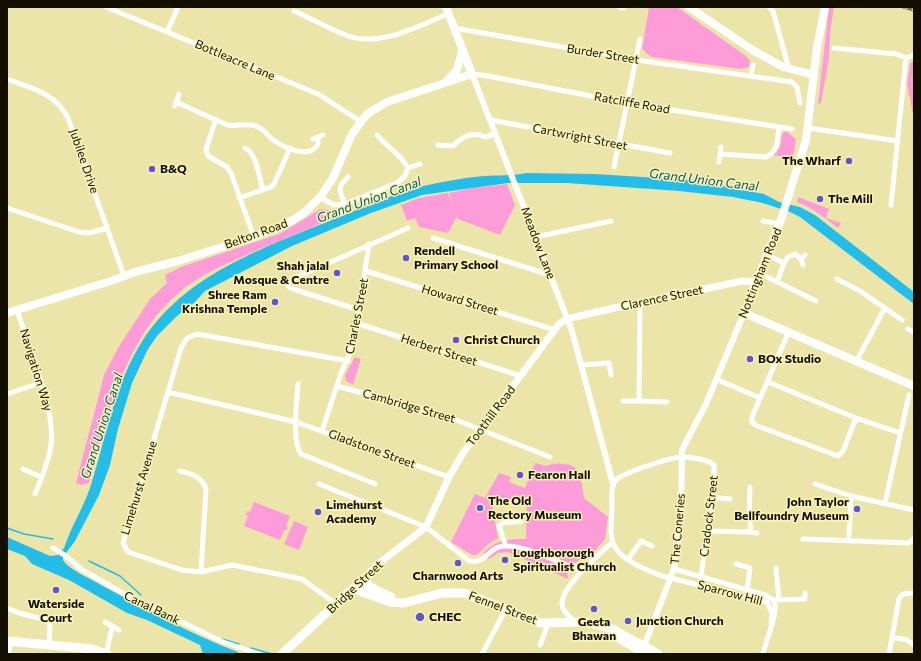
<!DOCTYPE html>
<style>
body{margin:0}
#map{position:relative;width:921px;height:661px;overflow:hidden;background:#ece5a9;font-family:Commissioner,sans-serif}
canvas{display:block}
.frame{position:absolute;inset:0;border:8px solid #120f00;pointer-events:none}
</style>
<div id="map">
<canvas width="921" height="661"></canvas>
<div class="frame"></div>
</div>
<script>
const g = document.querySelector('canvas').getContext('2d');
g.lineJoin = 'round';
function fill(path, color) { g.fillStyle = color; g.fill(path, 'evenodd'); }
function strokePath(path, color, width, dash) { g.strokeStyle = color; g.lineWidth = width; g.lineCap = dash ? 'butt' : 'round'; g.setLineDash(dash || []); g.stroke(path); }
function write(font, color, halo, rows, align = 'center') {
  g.font = font + ' Commissioner,sans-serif'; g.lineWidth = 3; g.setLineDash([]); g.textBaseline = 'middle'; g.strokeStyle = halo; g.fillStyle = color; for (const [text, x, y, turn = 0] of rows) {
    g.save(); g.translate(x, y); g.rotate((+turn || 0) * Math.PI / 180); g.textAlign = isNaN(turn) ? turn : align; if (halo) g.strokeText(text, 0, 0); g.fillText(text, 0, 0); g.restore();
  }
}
fill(new Path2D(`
 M649,7H677L746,56L750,61L749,67L741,69L651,57L642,49Z
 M829,7H834L830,33L829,58L821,103L818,104Z
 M914,60V119L907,84L910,64Z
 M786,131L796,139L793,159L774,155L780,147L782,134Z
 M507,184L515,205L500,235L458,219L457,216L448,233L419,227L415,218L407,221L401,205L419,198L448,193L455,212L449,193L472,188Z
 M798,197L829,209L826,218L841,223L838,228C825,218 813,208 797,202Z
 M321,209L345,213C315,226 285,239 255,251C233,261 210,270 190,284C127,328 108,413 89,483L82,485L76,483L104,375L118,348L150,299L167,283L165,275L181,267L279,234Z
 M355,357L361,359L353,385L346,381L345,375Z
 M535,463L546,466C553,463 557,463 565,464C584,466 580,486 585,499L608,517L605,539L587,560H579L577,562L569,565L567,570L568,579L508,552L498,553L489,559L483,553C495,540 509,539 526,539L527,500L510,499L492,505L498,538L487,545L477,555H472L451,542L475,494L485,498L499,473L511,477L509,482L525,488Z
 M254,502L290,516L286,526L288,527L287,530H284L280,540L244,526L248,516L246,515L247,511L250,512Z
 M294,521L308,527L299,550L284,544Z`), '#fe9cd9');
fill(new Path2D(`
 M526,173L595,174L690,180L764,194L779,202L800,207L815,215L914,292V304L800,217L790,212L763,203L733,197L679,191L567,183H508L422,195L371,213L292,246L205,291L194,303L178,315L157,336L148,349L132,383L118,429L110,465L99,495L75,541L63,557V560C68,569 91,579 101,585C146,609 190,634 238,652L237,654H203L200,645L147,620L127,613L69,580L32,564L25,556L7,549V537L50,556L58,555L64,548C71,527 83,508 90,488C106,438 114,385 143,340C184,276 260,249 327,222C358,210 388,196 419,187C440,182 462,178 484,176C498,175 512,176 526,173Z`), '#24bde8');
strokePath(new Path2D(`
 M7,528L24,534L53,539
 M89,561L120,576L141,595
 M222,639L239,644
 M251,648L272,654`), '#24bde8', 1.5);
strokePath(new Path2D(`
 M106,7L318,94L360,121
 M619,7L624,8
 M769,7L773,11L789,69
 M294,11C312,19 329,29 348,36C381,47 418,26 448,14
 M454,28L637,60L792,82L797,87L800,103
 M167,32L178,7
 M834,48L896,54L906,58L914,55
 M472,74L488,76L627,103L792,129
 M751,75L753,65
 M7,79C33,89 54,92 68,118L124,276
 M176,102L227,125C237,127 248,122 258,127C264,129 267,135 272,139C284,148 310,160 318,144V138
 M175,106L179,94
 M216,119L206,149L208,156L227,167L231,173L254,237
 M490,120L670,153
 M808,128L898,141
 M313,139L323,135
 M438,145L453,146C461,137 473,131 485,137L495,134
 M245,148C257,153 259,178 263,190
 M720,154L766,157C779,151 777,140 779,127
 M719,162L721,147
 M614,167L640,39
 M408,168L420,164
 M320,197L334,205L345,204L397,183L405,176L408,168C401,154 387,147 377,135
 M239,198L271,187L274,184L290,148
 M345,204C339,190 337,188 348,177
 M891,205L906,58
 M7,208L79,232L89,233L107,228
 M763,221L780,224
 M536,237L611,221
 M433,238L550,275
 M767,255L784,263
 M803,265L801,259L805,255
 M366,271L555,330
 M767,277L816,301
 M837,279L860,291L902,320
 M777,282L784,263L788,257L795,254L801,259
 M17,310C28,345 56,410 51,445C49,462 41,479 35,494
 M359,310L296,290L289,287L287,283L290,280L408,228
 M356,323L521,376
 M908,329L914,332
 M789,331L752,417V422L755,425L838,456L843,451L856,418
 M857,360L885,308
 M582,365L609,363L611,375
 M716,379L760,398
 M768,382L856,418L900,433
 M298,384C297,402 291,439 301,454L375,484
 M337,386L451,418L550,457
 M168,392L296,422L449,477
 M7,394L40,383
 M623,401H639L640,302
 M639,401L667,402
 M322,431L341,373L350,353L359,310L369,244
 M23,469L41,477
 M180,471C191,474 202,476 206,489L201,572
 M319,484L426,527L468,560C485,567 488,546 505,546C525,545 562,564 581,571
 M815,484L851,496L914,510
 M711,497L730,499
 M885,503L909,395
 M707,531L748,532L751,528L749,517L750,487
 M748,532L757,533
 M849,536L851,496
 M803,539L909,543L914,538
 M506,546L499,526L503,523L521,521
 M53,548L66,556L81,569L126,595L223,642L259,654
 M628,559L641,541L652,546
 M736,564L750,568L747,591
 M776,568L779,600
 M674,569L765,595C769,597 773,599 775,603C778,611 765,644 763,654
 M701,578L714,474V465C707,459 690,457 682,457C672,457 622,473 616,480C610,486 612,498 612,506C612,517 609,533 613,543C619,560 647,570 662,576L767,602L772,613L771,624
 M772,600L805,599V593
 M336,604L302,579L232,565L201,572L182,570L128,552L123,543L181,348L187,338L197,334L348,361
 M7,608L19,613L47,620L50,626L49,645
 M574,621C569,616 562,611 562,604C561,587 600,553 613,542
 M105,622L119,630
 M892,637L907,640L914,645
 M540,645L548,624
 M8,654L11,642
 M106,654L112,628
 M482,654L506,609
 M889,654L899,599L903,594L914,593`), '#fff', 5);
strokePath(new Path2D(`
 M472,74L572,331L613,484
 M643,649L674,569L681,518L682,450L706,404L744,313`), '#fff', 6);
strokePath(new Path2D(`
 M362,580L378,564L426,527L449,477L463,453L559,324L567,319L596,312L742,281L757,282`), '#fff', 7);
strokePath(new Path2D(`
 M689,7L751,49L783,67L814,75
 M825,7L817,47L806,140L781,220L744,313L914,386
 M447,81L457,70L462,51
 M7,313L111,281L135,272L178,261L254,237L283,226L304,213L320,197L333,178L352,134L367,114L387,102L472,74L446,7`), '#fff', 8);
strokePath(new Path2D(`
 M354,589L390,602L404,603L442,593H464L540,623L586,622L610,628L658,654
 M619,638L645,654
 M7,641L92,649L107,654
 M282,654L362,580L374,589L391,597`), '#fff', 9);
const rail = new Path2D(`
 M903,7L914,10`);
strokePath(rail, '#75704d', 3);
strokePath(rail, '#f9f3b6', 1.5, [4.5]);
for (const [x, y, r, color] of [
 [849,161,4,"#6155ce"],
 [152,169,4,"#6155ce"],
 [820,199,4,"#6155ce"],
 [406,258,4,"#6155ce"],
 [337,273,4,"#6155ce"],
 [275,302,4,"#6155ce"],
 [456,340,4,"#6155ce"],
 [750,359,4,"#6155ce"],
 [520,475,4,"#6155ce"],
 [480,508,4,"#6155ce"],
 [857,509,4,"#6155ce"],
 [318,512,4,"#6155ce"],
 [505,560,4,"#6155ce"],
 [458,563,4,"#6155ce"],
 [56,590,4,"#6155ce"],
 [594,609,4,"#6155ce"],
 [420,617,5,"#6155ce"],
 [628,621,4,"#6155ce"]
]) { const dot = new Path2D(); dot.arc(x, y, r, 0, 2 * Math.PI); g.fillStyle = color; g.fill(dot); strokePath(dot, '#f9f3b6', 1.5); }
write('12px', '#120f00', '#f9f3b6', [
 ["Burder Street",603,54,9],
 ["Bottleacre Lane",235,60,23],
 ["Ratcliffe Road",632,103,10],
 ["Cartwright Street",580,137,11],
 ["Jubilee Drive",84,161,71],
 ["Belton Road",256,234,-20],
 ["Meadow Lane",538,243,69],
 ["Nottingham Road",760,273,-68],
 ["Clarence Street",662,298,-12],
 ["Howard Street",460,300,17],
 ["Charles Street",357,316,-79],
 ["Herbert Street",439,350,18],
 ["Navigation Way",36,370,73],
 ["Cambridge Street",409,406,16],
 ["Toothill Road",491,416,-53],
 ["Gladstone Street",372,449,20],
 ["Limehurst Avenue",139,488,-73],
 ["Cradock Street",709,516,-83],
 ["The Coneries",678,529,-85],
 ["Bridge Street",355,587,-43],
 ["Sparrow Hill",730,593,15],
 ["Canal Bank",152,608,26],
 ["Fennel Street",503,608,21]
]);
write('bold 12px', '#120f00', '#f9f3b6', [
 ["The Wharf",841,161,"right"],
 ["B&Q",160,169],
 ["The Mill",828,199],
 ["Rendell",414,251],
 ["Primary School",414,265],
 ["Shah jalal",329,266,"right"],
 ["Mosque & Centre",329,280,"right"],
 ["Shree Ram",267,295,"right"],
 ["Krishna Temple",267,309,"right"],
 ["Christ Church",464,340],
 ["BOx Studio",758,359],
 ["Fearon Hall",528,475],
 ["The Old",488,501],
 ["Rectory Museum",488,515],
 ["John Taylor",849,502,"right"],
 ["Bellfoundry Museum",849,516,"right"],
 ["Limehurst",326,505],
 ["Academy",326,519],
 ["Loughborough",513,553],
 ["Spiritualist Church",513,567],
 ["Charnwood Arts",458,576,"center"],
 ["Waterside",56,604,"center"],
 ["Court",56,618,"center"],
 ["CHEC",429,617],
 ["Junction Church",636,621],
 ["Geeta",594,622,"center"],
 ["Bhawan",594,636,"center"]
], 'left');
write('italic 13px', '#01566c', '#f9f3b6', [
 ["Grand Union Canal",704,180,7],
 ["Grand Union Canal",369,200,-20],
 ["Grand Union Canal",102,426,-72]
]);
</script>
